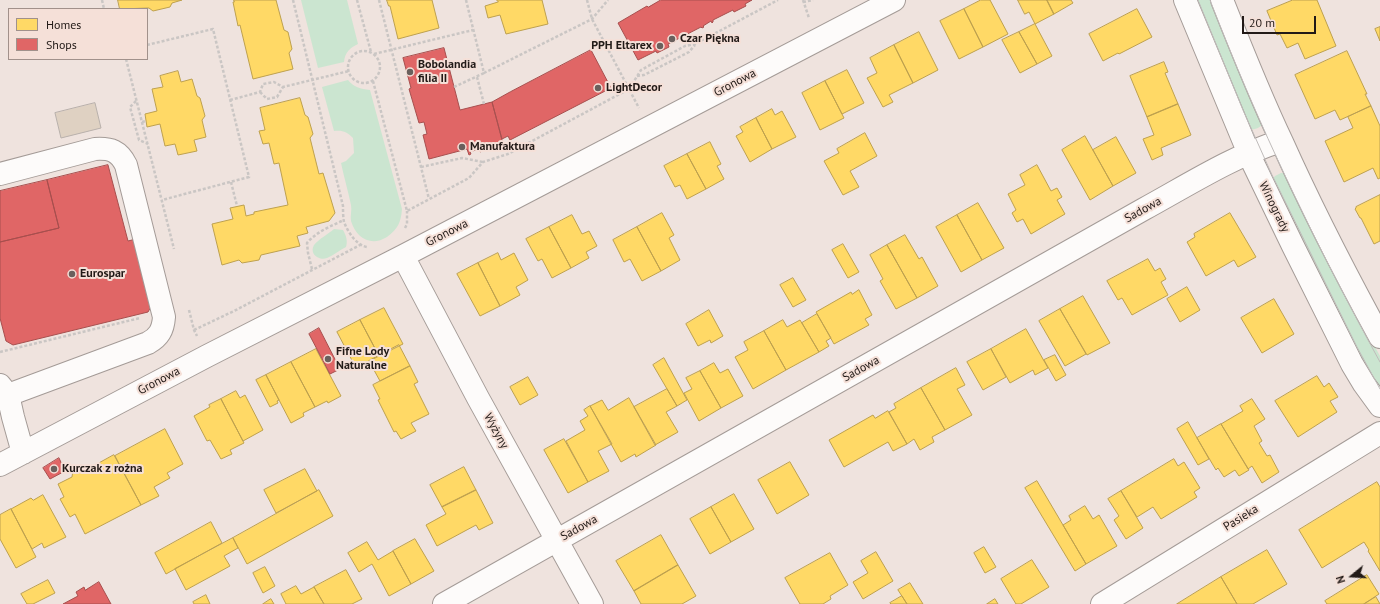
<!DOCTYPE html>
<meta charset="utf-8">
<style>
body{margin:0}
#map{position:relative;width:1380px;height:604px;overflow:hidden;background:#efe3de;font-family:"PT Sans",sans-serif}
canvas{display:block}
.legend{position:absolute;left:8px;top:8px;width:140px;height:52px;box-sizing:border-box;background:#f5e0d8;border:1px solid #a1918b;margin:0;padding:5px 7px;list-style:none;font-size:12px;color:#221a17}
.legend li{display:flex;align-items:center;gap:8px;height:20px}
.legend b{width:20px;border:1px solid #a1918b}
.north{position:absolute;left:1332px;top:556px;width:40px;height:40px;-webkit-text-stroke:3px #f5e0d8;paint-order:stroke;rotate:252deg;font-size:11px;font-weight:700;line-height:16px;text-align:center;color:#221a17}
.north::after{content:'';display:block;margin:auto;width:14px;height:18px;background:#221a17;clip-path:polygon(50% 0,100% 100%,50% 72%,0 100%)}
.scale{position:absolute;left:1242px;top:16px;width:74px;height:18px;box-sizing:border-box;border:2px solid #221a17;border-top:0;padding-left:5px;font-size:12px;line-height:14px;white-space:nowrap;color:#221a17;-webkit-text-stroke:3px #f5e0d8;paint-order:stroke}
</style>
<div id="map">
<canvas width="1380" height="604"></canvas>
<ul class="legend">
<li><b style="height:11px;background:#ffd966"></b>Homes</li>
<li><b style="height:11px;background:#e06666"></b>Shops</li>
</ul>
<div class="north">N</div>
<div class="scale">20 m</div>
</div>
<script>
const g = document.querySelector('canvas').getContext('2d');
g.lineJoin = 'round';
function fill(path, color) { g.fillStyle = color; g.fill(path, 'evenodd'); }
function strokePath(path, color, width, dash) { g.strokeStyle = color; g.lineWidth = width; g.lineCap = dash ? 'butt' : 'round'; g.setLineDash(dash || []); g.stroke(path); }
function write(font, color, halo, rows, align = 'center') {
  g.font = font + ' "PT Sans",sans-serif'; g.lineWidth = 4; g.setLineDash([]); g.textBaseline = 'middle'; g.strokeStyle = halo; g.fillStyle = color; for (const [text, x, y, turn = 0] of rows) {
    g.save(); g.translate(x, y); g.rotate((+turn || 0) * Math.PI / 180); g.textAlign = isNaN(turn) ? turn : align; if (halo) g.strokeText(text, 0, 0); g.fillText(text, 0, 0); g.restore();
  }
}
fill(new Path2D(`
 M301,0H347L358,44C350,48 345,52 344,62L318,68Z
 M1195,0H1213L1264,122C1260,128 1256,130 1249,129Z
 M348,80C354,87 360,89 370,90L402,209C401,222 398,229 387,237C371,247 356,238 351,221C350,216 352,211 351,205C348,191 344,177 341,163L346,161L354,153L353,138C347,132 343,130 334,131L322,87Z
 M1281,173H1287L1365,329L1380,356V386L1367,372L1272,180L1275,176Z
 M334,229L343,230C346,235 348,241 346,247C340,250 334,255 327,258C319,261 309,254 314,245C319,239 328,234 334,229Z`), '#cbe5d0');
const homes = new Path2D(`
 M118,0H182L172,3L170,7L153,11L149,8L120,9Z
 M234,0H276L284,30L288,32L292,49L289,53L293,69L253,79L240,25L238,26L233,2H234Z
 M387,0H432L439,28L398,39L390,6H389Z
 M497,0H542L548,24L506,34L500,15L488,18L485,6L498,2Z
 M981,0H990L1008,34L983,47L964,9Z
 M1018,0H1047L1054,14L1035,24L1029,12L1025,14Z
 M1047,0H1071L1073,3L1054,14Z
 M1293,0H1317L1336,46L1305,59L1298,43L1287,48L1280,34L1277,35L1267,11Z
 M964,9L983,47L959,59L940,21Z
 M1137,9L1152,37L1119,54L1118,53L1103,61L1089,34Z
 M1035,24L1052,56L1037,64L1019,32Z
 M1380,27V41L1375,29Z
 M919,32L938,70L913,83L894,45Z
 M1019,32L1037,64L1020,73L1002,40Z
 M894,45L913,83L889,95L893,102L883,107L867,78L877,73L870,58Z
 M1347,51L1367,94H1365L1371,106L1340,120L1335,110L1315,119L1295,75Z
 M1164,62L1168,72L1165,73L1178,104L1147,117L1130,76Z
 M847,70L864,103L842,114L825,81Z
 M178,71L181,82L192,79L197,96L200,98L205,116L202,120L206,137L194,140L197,151L178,155L175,144L165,146L160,124L147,127L145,114L157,111L152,89L163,87L160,76Z
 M825,81L844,118L820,130L802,93Z
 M300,98L305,115L308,117L313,134L310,138L319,174L323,173L335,213L329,221L306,227L308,233L297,236L300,246L261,255L259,260L242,263L239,260L222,265L212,224L233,219L230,208L244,205L246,216L254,214V212L288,205L279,163L274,164L269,143L263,144L259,131L265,130L260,108Z
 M1178,104L1191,135L1161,148L1163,155L1152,160L1143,139L1154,135L1147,117Z
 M1371,106L1380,126V178L1378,179L1373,168L1344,182L1325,141L1353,128L1348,117Z
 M772,109L775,115L782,111L796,137L772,149L756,118Z
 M756,118L772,149L750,162L736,136L743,132L740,127Z
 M865,133L877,156L850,171L859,187L843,195L824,161L839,153L837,149Z
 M1085,136L1113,186L1090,200L1062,150Z
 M1116,137L1136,173L1113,186L1093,150Z
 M710,142L721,164L717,166L724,179L706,189L687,154Z
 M687,154L706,189L687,199L680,185L675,187L664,166Z
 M1037,165L1051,191L1057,188L1062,197L1057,200L1065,214L1031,234L1023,219L1017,222L1012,213L1016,210L1008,194L1025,185L1020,175Z
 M1380,195V241L1374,244L1361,218H1360L1355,209L1356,208V207Z
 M978,203L1004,248L982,260L957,215Z
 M662,213L674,235L669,238L680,260L661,271L637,227Z
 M1230,213L1256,257L1238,267L1234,260L1206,276L1187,242L1195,237L1194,234Z
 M572,215L582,234L589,231L597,246L586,252L589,258L571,268L549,227Z
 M957,215L982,260L961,272L936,227Z
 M549,227L571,268L552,278L542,259L538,261L526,239Z
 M637,227L661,271L642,281L630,259L624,262L613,240Z
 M905,235L919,259L922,257L938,286L917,298L887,245Z
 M843,244L859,272L848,278L832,250Z
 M887,245L917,298L896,309L880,281L883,279L870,255Z
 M498,253L501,260L514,253L528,280L516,287L520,295L500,306L478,263Z
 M1148,259L1155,271L1160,268L1166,279L1161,282L1168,295L1132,315L1122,298L1118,300L1107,281Z
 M478,263L500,306L480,316L457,274Z
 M793,278L806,300L793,307L780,285Z
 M1187,287L1200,310L1180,322L1167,299Z
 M859,290L872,315L865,319L869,325L834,344L816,312L851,292L852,294Z
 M1083,296L1110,343L1087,355L1060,309Z
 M1274,299L1294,334L1262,353L1241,318Z
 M384,308L403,344L379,356L360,320Z
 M1060,309L1086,354L1065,366L1039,321Z
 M709,310L723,336L711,343L710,340L698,346L686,324Z
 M817,314L831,338L826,341L829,346L819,352L802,323Z
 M360,320L379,356L356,368L337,332Z
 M783,320L787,327L800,320L819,352L786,370L764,331Z
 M1026,329L1048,368L1035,375L1033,370L1010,383L991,349Z
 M764,331L786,370L753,389L735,357L748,350L744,342Z
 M399,345L410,366L380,381L369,361Z
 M316,349L341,396L328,403L327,401L315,407L291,362Z
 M991,349L1006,377L983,390L967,362Z
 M1055,355L1066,375L1056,381L1044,360Z
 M664,358L687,400L677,406L653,365Z
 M291,362L315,407L303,413L304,416L291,423L266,375Z
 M714,363L720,373L728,369L743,396L721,408L700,371Z
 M410,366L418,382L414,384L429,414L411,423L416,431L401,439L396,431L394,432L378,400L380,399L373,385Z
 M956,368L965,385L957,389L972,415L945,430L921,388Z
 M700,371L721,408L699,421L684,393L692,389L686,378Z
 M266,375L279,400L277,401L278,403L270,407L256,380Z
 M1317,376L1324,387L1329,383L1338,397L1330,401L1337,412L1298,437L1275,401Z
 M528,377L538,395L520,405L510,387Z
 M921,388L945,430L932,437L934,442L920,450L914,439L907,444L889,412L896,408L894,404Z
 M667,389L677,406L666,412L678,432L655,445L634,407Z
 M236,391L240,398L245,395L263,430L243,441L221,399Z
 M629,398L656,445L636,457L635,454L621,462L590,406L602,400L608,410Z
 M221,399L244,443L230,450L232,454L221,459L210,440L207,441L194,416L210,407L209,405Z
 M1252,399L1265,419L1254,426L1262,441L1259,443L1267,456L1270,455L1279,472L1262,483L1252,466L1248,469L1221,424L1243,411L1240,406Z
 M590,406L612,444L598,451L609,471L588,482L566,441L585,430L580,421L588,416L584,410Z
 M888,411L907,444L893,451L888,442L844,467L829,440L873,415L875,418Z
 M1188,422L1209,459L1198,465L1177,429Z
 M1221,424L1249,470L1239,476L1235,470L1224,477L1218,468L1216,470L1197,438Z
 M165,429L183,464L167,473L170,478L154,487L159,496L141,505L115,456Z
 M564,439L588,482L568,493L544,450Z
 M114,455L141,505L85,534L75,514L70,517L60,499L64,497L58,484L72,477L73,470L76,466L82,465L89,468Z
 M1174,459L1178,466L1184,462L1200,488L1194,492L1197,497L1161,519L1153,507L1137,517L1121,491Z
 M790,462L809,495L777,514L758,480Z
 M464,467L476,490L442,507L430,485Z
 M305,469L317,491L276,513L264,490Z
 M1037,481L1086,564L1075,571L1025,488Z
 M1377,482L1380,487V571L1368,551L1369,550L1364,542L1322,568L1299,530Z
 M319,490L333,516L247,564L233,538Z
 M476,490L493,523L479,530L476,525L437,546L426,525L446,514L442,507Z
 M1121,491L1143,528L1126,539L1114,520L1119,516L1108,499Z
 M734,494L754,529L731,542L711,507Z
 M43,495L66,537L44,548L42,543L32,549L11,509L31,498L33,500Z
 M1085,506L1093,519L1099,515L1117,546L1086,564L1063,525L1071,520L1069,516Z
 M711,507L731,542L710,554L690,519Z
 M11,509L36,557L16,568L0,539V515Z
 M211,522L222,543L166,574L155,553Z
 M661,535L678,565L634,591L616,561Z
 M233,538L238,548L224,556L230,566L186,590L175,569Z
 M415,539L434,571L411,584L393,551Z
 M367,542L378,560L393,551L411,584L389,596L372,564L359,572L348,553Z
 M984,547L996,567L985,573L974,553Z
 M1267,550L1287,584L1253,604H1237L1221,577Z
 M876,552L893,581L863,599L853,582L868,573L861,561Z
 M830,553L848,585L830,596L831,599L823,604H800L785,578Z
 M1032,560L1049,587L1021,604H1016L1001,579Z
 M678,565L696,596L682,604H641L634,591Z
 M265,567L275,586L263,593L253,573Z
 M346,570L362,599L352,604H324L314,587Z
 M1367,575L1379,594L1364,604H1327L1325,601Z
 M1221,577L1237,604H1177Z
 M48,580L55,593L33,604H27L21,594Z
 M910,583L923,604H907L898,590Z
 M296,586L301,594L314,587L324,604H286L281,594Z
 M206,595L210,604H194L193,602Z
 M902,596L907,604H891L890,603Z
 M1376,597L1380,604H1364Z
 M271,599L274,604H263Z
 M995,599L998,604H987Z`);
fill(homes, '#ffd966');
strokePath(homes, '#bda04e', 1);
const shops = new Path2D(`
 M661,0H752L745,4L746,6L734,12L733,10L713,20V22L712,23L711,21L703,26L704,27L702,28L701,27L668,44L669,47L657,53L656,51L638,60L618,23L647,6L648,7Z
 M444,48L460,110L492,102L503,144L481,149L482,151L480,152L479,149L470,152L471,154L469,155L467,149L429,159L423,135L427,134L424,122L419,123L409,89L411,88L403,58Z
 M591,50L611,88L510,140L508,136L502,139L492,102L510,92Z
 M108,165L128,241L136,239L152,305L148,312L13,345L6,341L0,318V242L59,228L47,180Z
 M47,180L59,228L0,242V191Z
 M319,328L340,369L330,374L309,334Z
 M59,458L65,471L50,479L43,468Z
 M99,582L111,604H63L78,596L76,592L84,587L85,590Z`);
fill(shops, '#e06666');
strokePath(shops, '#a74f4e', 1);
const building = new Path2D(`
 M95,103L101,128L61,138L55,113Z`);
fill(building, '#dfd1c2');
strokePath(building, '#b8b0ab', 1);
const minor = new Path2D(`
 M1185,0L1252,161L1293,246L1352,364L1364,384L1380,406
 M1222,0C1241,48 1260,96 1282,142C1312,209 1345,273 1380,337
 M0,174L95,149C111,148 119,151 126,165L164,317C163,330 159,337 148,343L8,395
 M403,256L478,398L592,604
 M0,385L8,395L13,417L23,453
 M0,465L207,356L403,256L894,0
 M444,604L1144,209C1188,185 1233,156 1281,141
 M1102,604L1380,433`);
strokePath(minor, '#a49b97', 24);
strokePath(new Path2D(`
 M102,0L104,9
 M293,0L343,206C343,211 343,217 344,222C348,232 356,245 367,247
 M357,0L371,52
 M379,0L429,199
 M466,0L484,73L592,19L608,0
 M587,0L592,19L639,108
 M803,0L809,18
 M803,2L813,0
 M147,45L213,29L249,177L162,200
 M348 67a16 16 0 1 1 32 0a16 16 0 1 1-32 0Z
 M374,54L473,30
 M126,59L174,249
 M637,76L644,75L689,52L695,45
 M477,77L484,104
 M373,81L407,211L469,178L483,162L508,154L629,89L641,70L685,46L695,44L778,0
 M454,87L484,73
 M260,92L267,99L277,97L283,87
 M230,100L260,92L263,84L274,82L283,87L349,71
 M136,101L130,107L139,140L148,144
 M142,122L146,121
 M421,167L462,158L483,162
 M231,182L237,206
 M405,228L407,224V211
 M312,269L308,253L307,243C316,232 331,226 344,220
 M189,310L194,330L197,336
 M194,330L234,311L360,245
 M0,352L140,318`), '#cac6c4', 2.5, [3, 2]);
strokePath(minor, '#fdfbfa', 22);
strokePath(new Path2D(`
 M1198,0L1243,110L1272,175L1357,347L1380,389
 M1210,0C1258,125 1316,245 1380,362`), '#bfbbba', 1);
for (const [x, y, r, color] of [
 [672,39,4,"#6a605d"],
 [660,46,4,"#6a605d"],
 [410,72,4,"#6a605d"],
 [598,88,4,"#6a605d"],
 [462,147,4,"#6a605d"],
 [72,274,4,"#6a605d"],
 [328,359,4,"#6a605d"],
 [54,469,4,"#6a605d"]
]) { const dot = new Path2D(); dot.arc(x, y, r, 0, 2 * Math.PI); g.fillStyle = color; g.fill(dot); strokePath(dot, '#f5e0d8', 1.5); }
write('bold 12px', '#221a17', '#f5e0d8', [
 ["Czar Piękna",680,39],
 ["PPH Eltarex",652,46,"right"],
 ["Bobolandia",418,65],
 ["filia II",418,79],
 ["LightDecor",606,88],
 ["Manufaktura",470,147],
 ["Eurospar",80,274],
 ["Fifne Lody",336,352],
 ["Naturalne",336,366],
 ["Kurczak z rożna",62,469]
], 'left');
write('12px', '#221a17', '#f5e0d8', [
 ["Gronowa",735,83,-28],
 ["Winogrady",1274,207,64],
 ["Sadowa",1143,210,-29],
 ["Gronowa",447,233,-27],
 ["Sadowa",861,369,-29],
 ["Gronowa",159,381,-28],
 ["Wyżyny",496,431,61],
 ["Pasieka",1241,518,-32],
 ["Sadowa",579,528,-29]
]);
</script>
